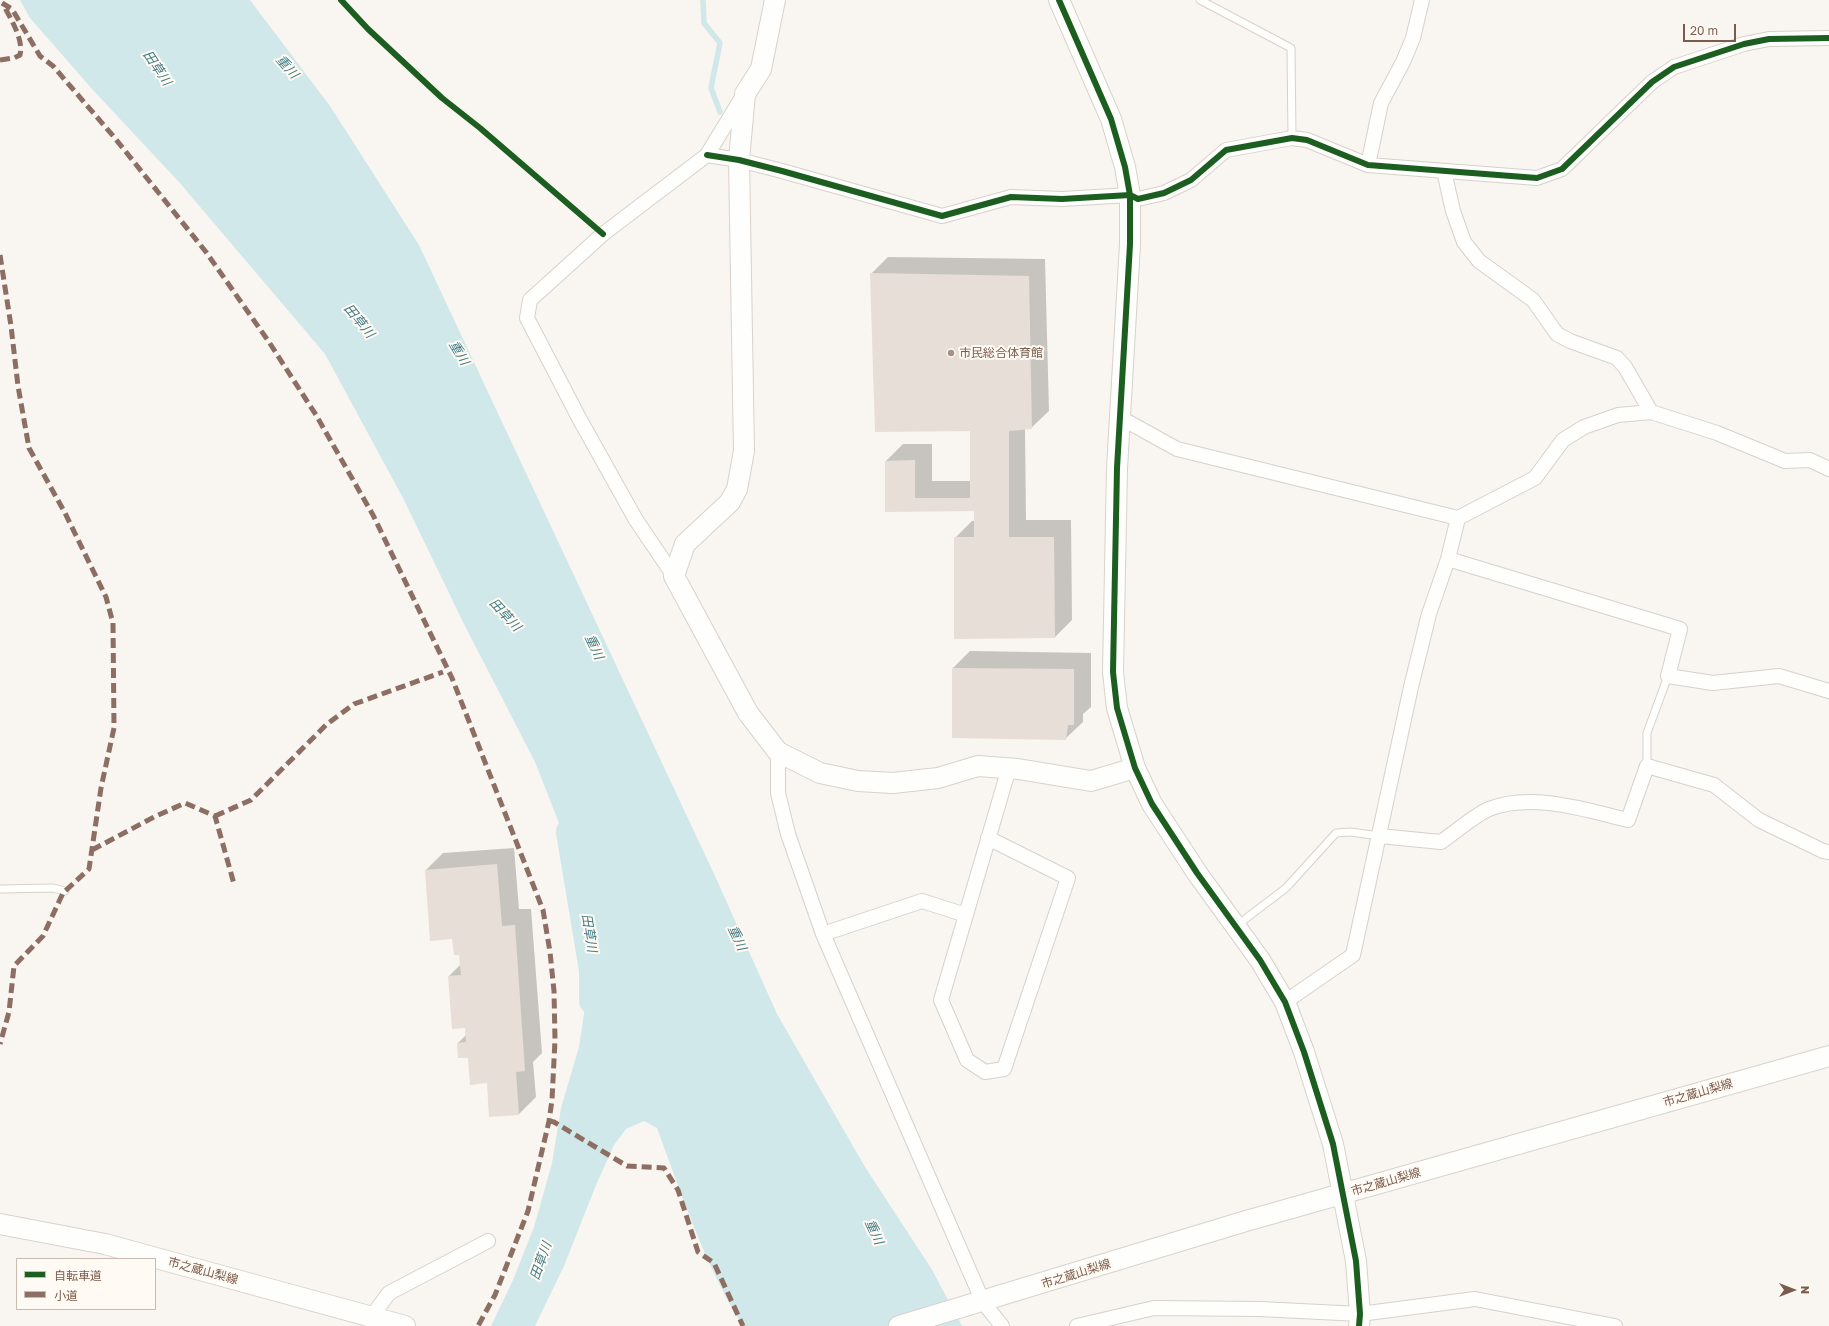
<!DOCTYPE html>
<meta charset="utf-8">
<style>
body{margin:0}
#map{position:relative;width:1829px;height:1326px;overflow:hidden;background:#f9f5f0;font-family:"Golos Text","Noto Sans JP",sans-serif}
canvas{display:block}
.legend{position:absolute;left:16px;top:1258px;width:140px;height:52px;box-sizing:border-box;background:#fffaf3;border:1px solid #cabbb1;margin:0;padding:5px 7px;list-style:none;font-size:12px;color:#7a5c4d}
.legend li{display:flex;align-items:center;gap:8px;height:20px}
.legend b{width:20px;border:1px solid #cabbb1}
.north{position:absolute;left:1773px;top:1270px;width:40px;height:40px;-webkit-text-stroke:3px #fffaf3;paint-order:stroke;rotate:90deg;font-size:11px;font-weight:700;line-height:16px;text-align:center;color:#7a5c4d}
.north::after{content:'';display:block;margin:auto;width:14px;height:18px;background:#7a5c4d;clip-path:polygon(50% 0,100% 100%,50% 72%,0 100%)}
.scale{position:absolute;left:1683px;top:24px;width:53px;height:18px;box-sizing:border-box;border:2px solid #7a5c4d;border-top:0;padding-left:5px;font-size:12px;line-height:14px;white-space:nowrap;color:#7a5c4d;-webkit-text-stroke:3px #fffaf3;paint-order:stroke}
</style>
<div id="map">
<canvas width="1829" height="1326"></canvas>
<ul class="legend">
<li><b style="height:5px;background:#1b5e20"></b>自転車道</li>
<li><b style="height:5px;background:#8d6e63"></b>小道</li>
</ul>
<div class="north">N</div>
<div class="scale">20 m</div>
</div>
<script>
const g = document.querySelector('canvas').getContext('2d');
g.lineJoin = 'round';
function fill(path, color) { g.fillStyle = color; g.fill(path, 'evenodd'); }
function strokePath(path, color, width, dash) { g.strokeStyle = color; g.lineWidth = width; g.lineCap = dash ? 'butt' : 'round'; g.setLineDash(dash || []); g.stroke(path); }
function write(font, color, halo, rows, align = 'center') {
  g.font = font + ' "Golos Text","Noto Sans JP",sans-serif'; g.lineWidth = 4; g.setLineDash([]); g.textBaseline = 'middle'; g.strokeStyle = halo; g.fillStyle = color; for (const [text, x, y, turn = 0] of rows) {
    g.save(); g.translate(x, y); g.rotate((+turn || 0) * Math.PI / 180); g.textAlign = isNaN(turn) ? turn : align; if (halo) g.strokeText(text, 0, 0); g.fillText(text, 0, 0); g.restore();
  }
}
fill(new Path2D(`
 M20,0H250L330,106L419,245L715,876L777,1014L865,1167L931,1268L962,1326H743C706,1268 681,1193 657,1128L644,1121L626,1129L614,1145L596,1185L564,1266L535,1326H491L513,1280L534,1227L552,1163L561,1108L579,1047L598,922L535,762L464,624L403,498L325,354L179,182L92,89L30,18Z`), '#d0e8ea');
fill(new Path2D(`
 M888,257L1045,259L1049,411L1031,428L1025,429L1026,520H1071L1072,620L1055,637L955,538L972,521H975V510L886,511V461L903,444H932V481H971V430L871,274Z
 M970,651L1091,653V707L1083,714V722L1065,739L953,668Z
 M514,848L519,909H531L542,1053L533,1062L536,1097L519,1114L488,1082L458,1043L466,1035V1027L449,976L461,964L460,954L426,870L443,853Z`), '#0003');
strokePath(new Path2D(`
 M703,0L704,23L720,43L711,88L720,112`), '#d0e8ea', 5.5);
strokePath(new Path2D(`
 M572,832L595,970V1000`), '#d0e8ea', 32);
fill(new Path2D(`
 M870,273L1029,276L1032,429L1009,431V537H1054L1055,638L954,639V537H974V511L885,512V461L915,460V498H970V431L875,432Z
 M952,668L1074,669V725H1068L1066,740L952,738Z
 M497,864L502,926L515,925L525,1071L516,1072L519,1115L489,1117L487,1083L470,1085L468,1058H458L457,1043L466,1042L465,1028L452,1029L448,976L461,975L459,955H454L452,939L430,941L425,870Z`), '#e6ded7');
const lane = new Path2D(`
 M1200,0L1291,48L1292,138
 M1647,766V733L1668,676
 M0,889L53,888L65,891
 M1236,926L1286,888L1336,833L1351,832L1379,836`);
const street = new Path2D(`
 M707,155L739,160L782,171L942,216L1011,197L1062,199L1130,195L1138,199L1164,193L1191,180L1226,150L1292,138L1307,140L1368,165L1537,178L1562,169L1652,82L1674,67L1744,44L1769,39L1829,38
 M1368,165L1381,103L1403,62L1413,38L1422,0
 M1444,171L1453,211L1464,242L1479,261L1533,300L1557,334L1570,341L1617,358L1625,367L1651,412L1717,433L1785,461L1810,460L1829,469
 M1121,418L1177,449L1458,518
 M1448,559L1680,629L1668,676L1713,683L1779,676L1829,691
 M674,576L636,520L579,418L527,318L530,300L603,234L707,155L743,96
 M778,752V793L788,834L823,934L983,1302L1002,1326
 M1379,836L1441,842C1453,834 1476,814 1489,809C1532,792 1586,810 1628,820L1647,766L1714,785L1759,820L1823,851L1829,852
 M988,838L1068,878L1004,1069L985,1072L967,1060L941,1000L1009,768
 M823,934L922,901L966,915
 M1285,1002L1353,955L1411,687L1429,614L1448,559L1458,518L1535,478L1563,440L1584,427L1618,415L1651,412
 M372,1316L389,1293L488,1241
 M1077,1326L1154,1308L1260,1309L1360,1314L1475,1299L1615,1326`);
const secondary = new Path2D(`
 M775,0L761,69L745,94L739,160L744,451L737,489L730,502L685,544L674,576L748,713L778,752L820,773L858,781L893,783L938,778L978,766L1018,769L1091,781L1135,768
 M1059,0L1111,119L1125,167L1130,195V244L1117,468L1113,672L1117,708L1135,768L1152,804L1197,873L1260,960L1285,1002L1304,1052L1333,1144L1356,1261L1360,1314L1359,1326
 M0,1224L105,1244L405,1326
 M899,1326L1246,1221L1829,1056`);
strokePath(lane, '#d7d1cb', 9);
strokePath(street, '#d7d1cb', 16);
strokePath(secondary, '#d9d2cb', 22);
strokePath(lane, '#fefefd', 7);
strokePath(street, '#fefefd', 14);
strokePath(secondary, '#fefefd', 20);
strokePath(new Path2D(`
 M2,3L12,9L40,56L53,66L114,137L206,252L269,342L316,415L373,515L452,678L543,910L550,952L554,991L555,1040L552,1100L549,1121L528,1211L495,1295L478,1326
 M0,60L14,58L20,55C24,39 10,18 3,4
 M0,255L11,326L18,386L29,448L65,513L106,597L113,623L114,728L101,788L89,869L63,893L43,936L14,966L9,1012L0,1044
 M215,816L251,800L327,724L354,704L443,672
 M92,850L154,817L185,803L215,816L234,884
 M549,1121L554,1122L627,1166L664,1168L678,1190L698,1252L714,1263L743,1326`), '#8d6e63', 5, [10, 5]);
strokePath(new Path2D(`
 M341,0L368,29L442,98L480,128L603,234
 M1059,0L1111,119L1125,167L1130,195V244L1117,468L1113,672L1117,708L1135,768L1152,804L1197,873L1260,960L1285,1002L1304,1052L1333,1144L1356,1261L1360,1314L1359,1326
 M707,155L739,160L782,171L942,216L1011,197L1062,199L1130,195L1138,199L1164,193L1191,180L1226,150L1292,138L1307,140L1368,165L1537,178L1562,169L1652,82L1674,67L1744,44L1769,39L1829,38`), '#1b5e20', 6);
for (const [x, y, r, color] of [
 [951,353,4,"#a69286"]
]) { const dot = new Path2D(); dot.arc(x, y, r, 0, 2 * Math.PI); g.fillStyle = color; g.fill(dot); strokePath(dot, '#fffaf3', 1.5); }
write('12px', '#7a5c4d', '#fffaf3', [
 ["市民総合体育館",959,353]
], 'left');
write('12px', '#7a5c4d', '#fffaf3', [
 ["市之蔵山梨線",1698,1093,-16],
 ["市之蔵山梨線",1386,1182,-16],
 ["市之蔵山梨線",203,1271,15],
 ["市之蔵山梨線",1076,1274,-17]
]);
write('italic 13px', '#437c86', '#fffaf3', [
 ["重川",287,67,48],
 ["田草川",157,68,56],
 ["田草川",359,321,51],
 ["重川",459,353,59],
 ["田草川",505,615,47],
 ["重川",594,647,65],
 ["田草川",589,933,81],
 ["重川",737,938,65],
 ["重川",874,1232,65],
 ["田草川",541,1261,-70]
]);
</script>
